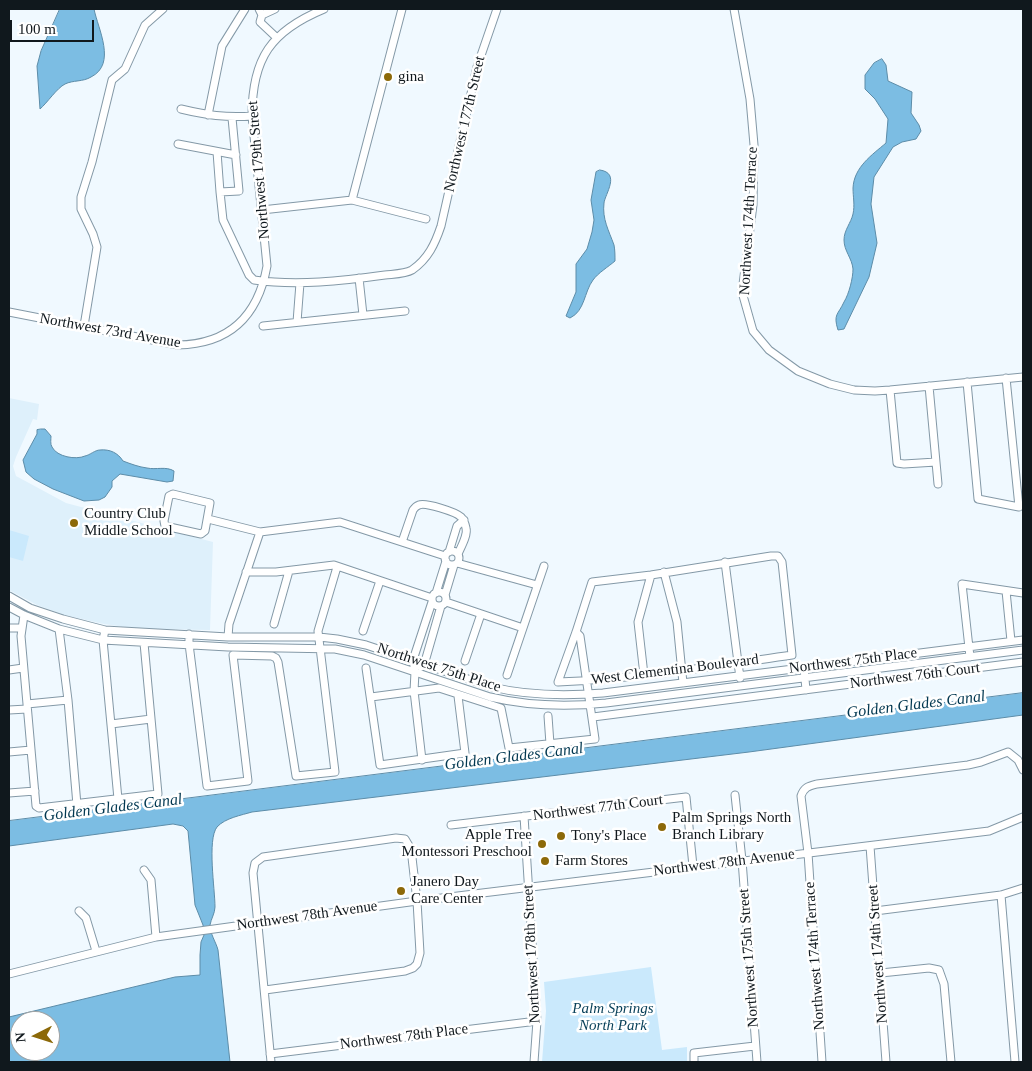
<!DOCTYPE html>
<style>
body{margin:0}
#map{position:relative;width:1032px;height:1071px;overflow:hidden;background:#f0f9ff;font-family:Georgia,serif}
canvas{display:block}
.frame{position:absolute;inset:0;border:10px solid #10181d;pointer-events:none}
.north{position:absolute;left:10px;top:1011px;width:50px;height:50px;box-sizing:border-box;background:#fff;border:1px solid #9fa3a5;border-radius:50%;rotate:265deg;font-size:14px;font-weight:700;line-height:20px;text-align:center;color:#10181d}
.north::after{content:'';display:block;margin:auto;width:18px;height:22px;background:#8c6909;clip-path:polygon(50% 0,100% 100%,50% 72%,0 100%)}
.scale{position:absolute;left:10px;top:20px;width:84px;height:22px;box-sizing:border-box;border:2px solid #10181d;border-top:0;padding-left:6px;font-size:15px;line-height:18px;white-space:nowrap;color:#10181d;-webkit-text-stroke:4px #fff;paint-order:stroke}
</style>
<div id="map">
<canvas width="1032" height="1071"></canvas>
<div class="frame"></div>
<div class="north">N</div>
<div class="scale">100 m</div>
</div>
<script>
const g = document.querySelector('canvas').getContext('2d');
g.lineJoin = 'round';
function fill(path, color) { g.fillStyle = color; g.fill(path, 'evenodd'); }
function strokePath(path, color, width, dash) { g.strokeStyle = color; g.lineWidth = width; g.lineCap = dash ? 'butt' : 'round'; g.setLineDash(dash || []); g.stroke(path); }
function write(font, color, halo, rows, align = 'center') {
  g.font = font + ' Georgia,serif'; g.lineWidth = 5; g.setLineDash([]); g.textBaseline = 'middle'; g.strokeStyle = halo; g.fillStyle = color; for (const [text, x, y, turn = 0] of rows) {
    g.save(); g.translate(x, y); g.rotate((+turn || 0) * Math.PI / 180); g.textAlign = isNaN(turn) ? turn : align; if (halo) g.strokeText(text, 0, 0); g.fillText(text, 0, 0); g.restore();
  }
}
fill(new Path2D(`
 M9,398L39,404L37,420L33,419L16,457L13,466L16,476L66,503L213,542L210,630L139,629L104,624L64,615L37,605L9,590Z`), '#def0fb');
fill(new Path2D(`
 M9,530L29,536L23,561L9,557Z
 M651,967L662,1050L687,1047V1062H542L546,1011L544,982Z`), '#cae9fc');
const water = new Path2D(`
 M60,9H94C98,29 117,64 91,77C83,82 73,80 65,84C57,88 47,103 40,109L37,66L41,51Z
 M882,59L886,65L888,81L912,92L911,113L919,125L921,131L916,139L902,142L893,147L874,177L871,204L877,243L869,277L844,329L838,330C833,314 838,315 844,302C849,294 853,278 853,269C852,258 844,251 844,240C844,230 851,223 853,214C855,205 853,197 853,188C854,167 872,155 886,143L888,119L875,99L865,89V75L874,63Z
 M600,170C621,173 605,194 604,203C602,219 609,231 614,245C615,250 615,256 615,261C608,267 598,273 593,280C584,292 585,311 570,318L566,316L576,292V264L587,249L592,232L594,220L591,200L596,172Z
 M41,429H45L51,436C51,439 50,444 52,447C57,457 76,460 85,456C90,455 95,450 100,450C110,449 118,453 123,461C131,464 139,467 147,468C156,470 166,466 174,471L173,481L167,482L120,474L112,481V487L105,497L99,500L84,501L53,489L34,479L26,472L23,460L37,434V430Z
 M1023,693V715L749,752L252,812C242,815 225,818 217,827C207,840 215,889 215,907C215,913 211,919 210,925C210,934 216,942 218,950L230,1062H9V1017L175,977L200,975V955L201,942L204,935L203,925L195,905L188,831L183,826L173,824L9,846V821ZM20,1021H50V1051H20Z`);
fill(water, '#7cbde3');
strokePath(water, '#5c8ca8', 1);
const minor = new Path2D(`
 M259,9L262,15L260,22L277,38
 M734,9L750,99L754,145L753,205L742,292L753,331L769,350L798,371L830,384L854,390L875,391L890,390L1023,377
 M262,15L275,9
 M181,109C206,115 226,118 252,116
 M208,115L222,46L245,9
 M232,118L239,191L220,192L223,220L249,275L254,280C297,286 342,281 385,275C393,274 405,274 412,270C428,259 435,244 441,226L477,67L497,9
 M178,144L236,155
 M217,152L220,192
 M352,200L426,219
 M262,210L352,200L402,9
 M359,278L363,315
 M9,312L178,345C230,344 258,316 267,266L252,116C252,58 271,31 324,9
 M297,322L300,283
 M84,326L97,247L93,234L81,209V197L92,162L112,80L125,69L145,25L163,9
 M263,326L405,311
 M967,382L978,499L1019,507L1006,378
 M929,386L938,484
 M890,390L897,463L904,464L936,462
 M173,494L210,503L205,531L201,534L165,526L164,521L169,496Z
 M208,519L260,532L340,522L445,556
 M402,542L413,510C415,507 416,506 419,505C425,502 456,512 461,517C464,520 465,523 466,528C468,535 461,547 458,554
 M445 558a7 7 0 1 1 14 0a7 7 0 1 1-14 0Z
 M449,552L457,526L464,520
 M771,556H778L782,562L792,655C715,666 636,679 558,682L576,632L592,582L651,575Z
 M725,562L740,678
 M457,563L537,585
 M246,572H276L334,565L432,598
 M664,572L677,622L683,683
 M1006,591L1011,641
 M432 599a7 7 0 1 1 14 0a7 7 0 1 1-14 0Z
 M436,593L446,561
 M445,595L454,565
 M9,596L30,608L63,619L105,630L228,637H319L337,639L366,645L492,687C529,696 566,696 603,693L1023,640
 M446,602L523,628
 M9,607L24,615L59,629L103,640L228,647L335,649L364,655L490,697C528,706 567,707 606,703L1023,650
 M24,615L21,636L36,806L39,808L158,794L144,643
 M274,624L289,571
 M9,628H21
 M59,629L68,700L77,805
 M105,630L103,640L118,799
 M363,631L380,581
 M189,634V644L207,786L248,781L233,655L272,656L276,658L278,662L296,776L335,772L318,631L337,567
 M228,637L229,624L260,532
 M970,657L962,584L1023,593
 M465,661L481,614
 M421,667L424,665L441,606
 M366,668L380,765L465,753L458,696
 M804,668L806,690
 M9,670L23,668
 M507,675L544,566
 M644,675L638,622L651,575
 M371,697L439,688L501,708L509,748L595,739L580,636L576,632
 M27,704L68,700
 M9,710L27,709
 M548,716L550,744
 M593,717L1023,662
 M111,724L151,719
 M9,752L31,750
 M422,760L414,691L415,672L413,660L432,602
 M9,793L35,791
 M735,795L742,860L757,1062
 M524,816L537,1021L534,1062
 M451,825L686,797L693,866
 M870,846L886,1062
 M144,870L151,880L156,937
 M1001,895L1015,1062
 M79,911L86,918L96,951
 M875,911L1001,895L1023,888
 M881,973L929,968L939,970L944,984L951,1062
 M9,974L156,937L417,901L989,831L1023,817
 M265,990L405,971L413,968L417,964L420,953L417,901L411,849L405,839L396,838L263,857L255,863L253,873L271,1062
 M270,1054L537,1021
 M694,1062V1053L755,1046
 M822,1062L808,853L801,796C804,787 809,786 817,784L968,765L981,762L1008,752L1018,760L1023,770`);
strokePath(minor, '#8499a7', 9);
strokePath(minor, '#fff', 7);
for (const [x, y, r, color] of [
 [388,77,5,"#8c6909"],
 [74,523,5,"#8c6909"],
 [662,827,5,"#8c6909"],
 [561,836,5,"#8c6909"],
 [542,844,5,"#8c6909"],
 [545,861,5,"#8c6909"],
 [401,891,5,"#8c6909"]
]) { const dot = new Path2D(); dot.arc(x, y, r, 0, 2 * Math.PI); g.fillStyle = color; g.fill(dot); strokePath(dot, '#fff', 2); }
write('15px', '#10181d', '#fff', [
 ["gina",398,77],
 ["Country Club",84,514],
 ["Middle School",84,531],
 ["Palm Springs North",672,818],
 ["Branch Library",672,835],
 ["Apple Tree",532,835,"right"],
 ["Montessori Preschool",532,852,"right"],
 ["Tony's Place",571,836],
 ["Farm Stores",555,861],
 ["Janero Day",411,882],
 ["Care Center",411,899]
], 'left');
write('15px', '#10181d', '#fff', [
 ["Northwest 177th Street",465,124,-77],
 ["Northwest 179th Street",259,170,-95],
 ["Northwest 174th Terrace",749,221,-87],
 ["Northwest 73rd Avenue",110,331,10],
 ["Northwest 75th Place",853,661,-7],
 ["Northwest 75th Place",439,668,18],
 ["West Clementina Boulevard",675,670,-7],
 ["Northwest 76th Court",915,676,-7],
 ["Northwest 77th Court",598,808,-7],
 ["Northwest 78th Avenue",724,863,-7],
 ["Northwest 78th Avenue",307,916,-8],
 ["Northwest 178th Street",532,954,-93],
 ["Northwest 174th Street",878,954,-94],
 ["Northwest 174th Terrace",815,956,-94],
 ["Northwest 175th Street",749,958,-94],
 ["Northwest 78th Place",404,1037,-7]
]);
write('italic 15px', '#073f58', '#fff', [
 ["Palm Springs",613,1009],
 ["North Park",613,1026]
]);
write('italic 16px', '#003750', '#fff', [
 ["Golden Glades Canal",916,705,-7],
 ["Golden Glades Canal",514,757,-7],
 ["Golden Glades Canal",113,808,-7]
]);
</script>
